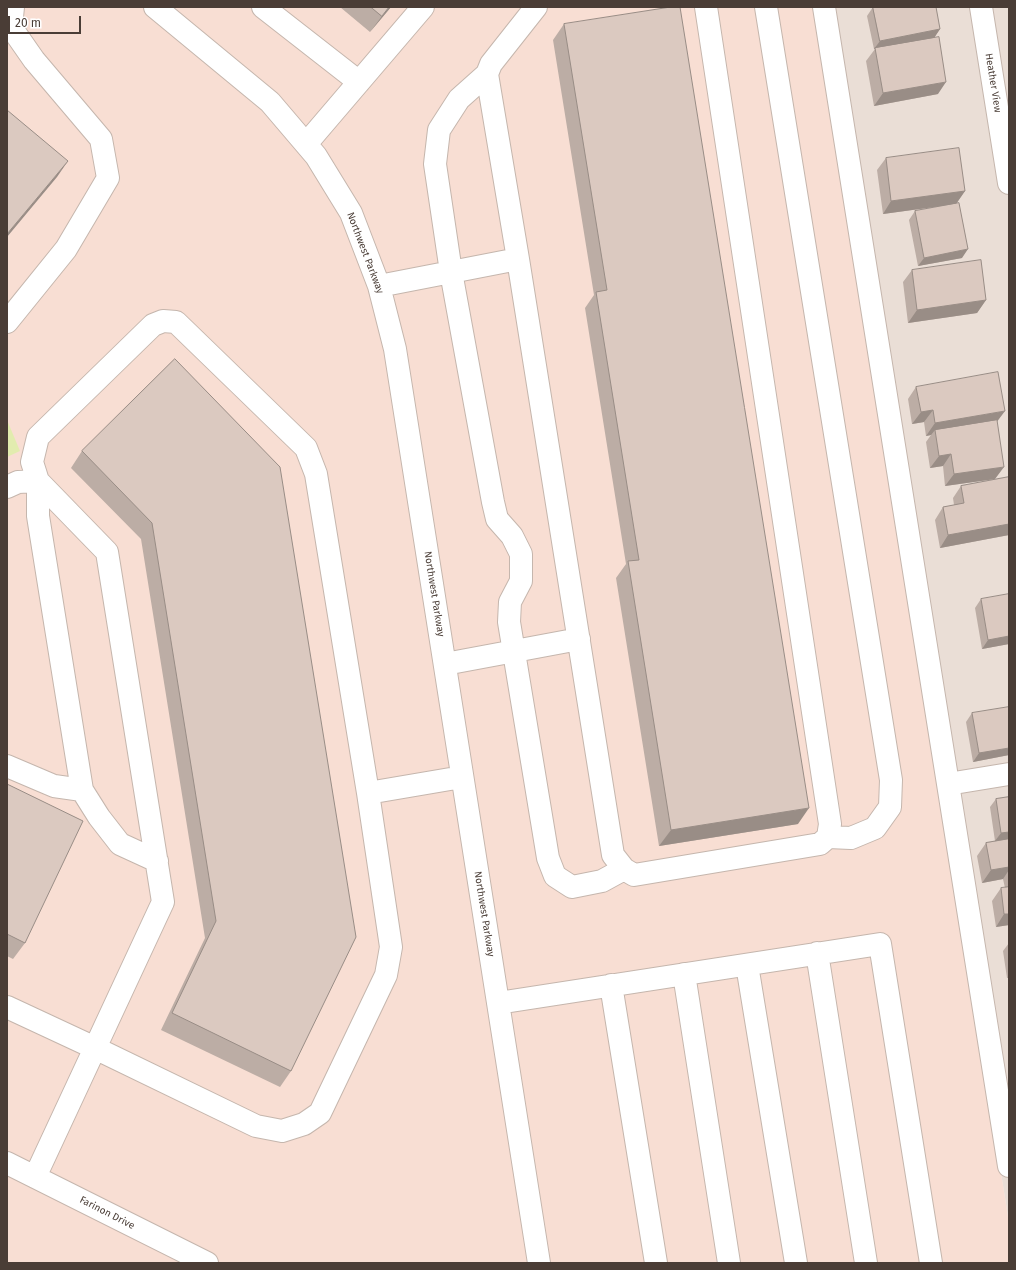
<!DOCTYPE html>
<style>
body{margin:0}
#map{position:relative;width:1016px;height:1270px;overflow:hidden;background:#f5eee9;font-family:"Fira Sans",sans-serif}
canvas{display:block}
.frame{position:absolute;inset:0;border:8px solid #4a3d36;pointer-events:none}
.scale{position:absolute;left:8px;top:16px;width:73px;height:18px;box-sizing:border-box;border:2px solid #4a3d36;border-top:0;padding-left:5px;font-size:12px;line-height:14px;white-space:nowrap;color:#4a3d36;-webkit-text-stroke:3px #fff;paint-order:stroke}
</style>
<div id="map">
<canvas width="1016" height="1270"></canvas>
<div class="frame"></div>
<div class="scale">20 m</div>
</div>
<script>
const g = document.querySelector('canvas').getContext('2d');
g.lineJoin = 'round';
function fill(path, color) { g.fillStyle = color; g.fill(path, 'evenodd'); }
function strokePath(path, color, width, dash) { g.strokeStyle = color; g.lineWidth = width; g.lineCap = dash ? 'butt' : 'round'; g.setLineDash(dash || []); g.stroke(path); }
function write(font, color, halo, rows, align = 'center') {
  g.font = font + ' "Fira Sans",sans-serif'; g.lineWidth = 3.5; g.setLineDash([]); g.textBaseline = 'middle'; g.strokeStyle = halo; g.fillStyle = color; for (const [text, x, y, turn = 0] of rows) {
    g.save(); g.translate(x, y); g.rotate((+turn || 0) * Math.PI / 180); g.textAlign = isNaN(turn) ? turn : align; if (halo) g.strokeText(text, 0, 0); g.fillText(text, 0, 0); g.restore();
  }
}
fill(new Path2D(`
 M815,7H1009V1223Z`), '#eaded6');
fill(new Path2D(`
 M7,7H815L1009,1223V1263H7Z`), '#f8ded3');
fill(new Path2D(`
 M7,420L20,451L7,457Z`), '#e2ecaf');
const minor = new Path2D(`
 M155,7L270,102L316,156L351,213L379,286L395,349L539,1263
 M263,7L359,82
 M536,7L491,64L487,74L518,259L613,855L624,869L634,875L820,844L828,837L830,824L706,7
 M766,7L891,780L890,807L875,828L851,838L828,837
 M824,7L1009,1166
 M981,7L1009,183
 M487,74L459,99L439,130L435,164L451,272L493,502L497,519L512,536L521,554V581L510,602L509,622L548,858L555,876L572,887L602,881L624,869
 M306,144L423,7
 M379,286L518,259
 M7,322L66,249L108,178L101,139L34,60L11,27L13,7
 M7,487L18,482L38,481V516L82,790L99,817L120,844L157,861
 M445,664L579,639
 M7,766L54,786L82,790
 M948,784L1009,774
 M817,953L866,1263
 M747,965L796,1263
 M684,974L729,1263
 M611,985L656,1263
 M498,1003L880,944L931,1263
 M7,1007L95,1048L256,1126L282,1131L304,1124L320,1113L386,975L391,947L368,793
 M7,1163L207,1263
 M35,1177L163,902L107,552L38,481L32,462L38,437L153,325L163,321L176,322L306,448L316,474L368,793L462,777`);
strokePath(minor, '#c5b6ad', 24);
strokePath(minor, '#fff', 22);
fill(new Path2D(`
 M340,7H391L370,32Z
 M873,7L940,29L934,38L938,94L874,106L866,61L875,49H874L867,16Z
 M564,24L798,824L659,846L616,578L626,564L585,308L594,295L553,40Z
 M886,158L965,191L956,204L962,258L918,266L909,220L915,211L956,204L883,214L877,170Z
 M912,270L986,300L977,313L908,323L903,282Z
 M175,359L291,1071L280,1087L161,1030L205,938L141,539L71,468L82,451Z
 M916,387L997,421L995,479L945,486L943,466L930,468L926,442L931,435L926,436L924,422L912,424L908,399Z
 M1009,477V535L940,548L935,520L943,507L954,505L953,498L961,486Z
 M981,599L1009,644L982,649L975,608Z
 M972,713L1009,755L973,762L966,722Z
 M7,784L25,943L13,959L7,956Z
 M1009,797V925L996,927L992,901L1001,888H1005L1003,879L982,883L977,856L986,843L995,841L990,807L996,799Z
 M1009,943V978H1007L1003,951Z`), '#bcada5');
fill(new Path2D(`
 M389,7H391L370,32L382,16Z
 M940,29L934,38L874,49L880,41Z
 M946,82L938,94L874,106L883,93Z
 M68,161L57,177L7,237V234Z
 M965,191L956,204L883,214L891,201Z
 M968,249L962,258L918,266L924,258Z
 M986,300L977,313L908,323L917,310Z
 M933,410L924,422L912,424L921,412Z
 M1005,411L996,423L935,430L931,435L926,436L935,423Z
 M951,454L943,466L930,468L939,456Z
 M1004,467L995,479L945,486L954,474Z
 M1009,524V535L940,548L948,535Z
 M1009,636V644L982,649L988,640Z
 M1009,748V755L973,762L979,753Z
 M809,808L798,824L659,846L671,830Z
 M1009,832V839L995,841L1001,833Z
 M1009,867V870L1003,879L982,883L991,870Z
 M1004,914H1009V925L996,927Z`), '#998d86');
const building = new Path2D(`
 M371,7H389L382,16Z
 M671,7H680L809,808L671,830L628,561L639,560L596,292L607,290L564,24Z
 M873,7H936L940,29L880,41Z
 M939,37L946,82L883,93L875,48Z
 M7,110L68,161L7,234Z
 M959,148L965,191L891,201L886,158Z
 M959,203L968,249L924,258L915,211Z
 M981,260L986,300L917,310L912,270Z
 M175,359L280,467L356,937L291,1071L172,1013L216,921L152,523L82,451Z
 M998,372L1005,411L935,423L933,410L921,412L916,387Z
 M997,420L1004,467L954,474L951,454L939,456L935,430Z
 M1009,477V524L948,535L943,507L964,503L961,486Z
 M1009,594V636L988,640L981,599Z
 M1009,707V748L979,753L972,713Z
 M7,784L83,821L25,943L7,934Z
 M1009,797V832L1001,833L996,799Z
 M1009,839V867L991,870L986,843Z
 M1009,887V914H1004L1001,888Z`);
fill(building, '#dbc9c0');
strokePath(building, '#998d86', 1);
write('10px', '#4a3d36', '#fff', [
 ["Heather View",993,83,81],
 ["Northwest Parkway",365,253,69],
 ["Northwest Parkway",434,594,81],
 ["Northwest Parkway",484,914,81],
 ["Farinon Drive",107,1213,27]
]);
</script>
